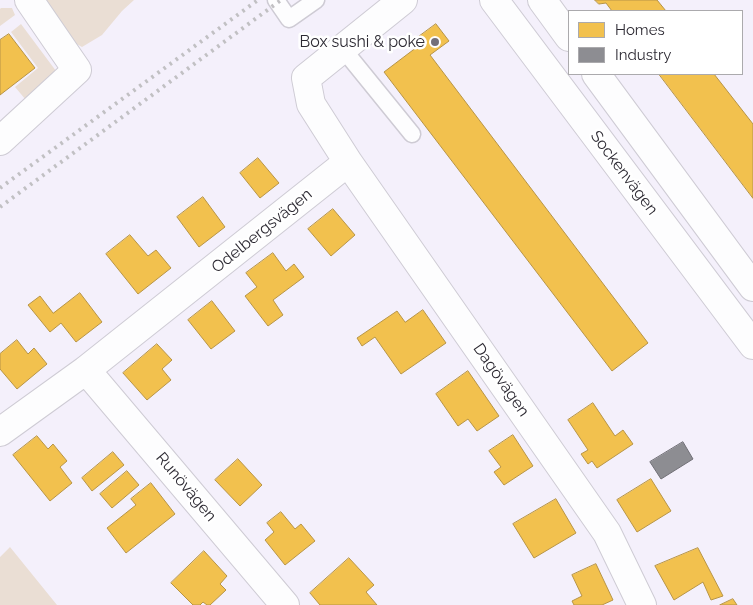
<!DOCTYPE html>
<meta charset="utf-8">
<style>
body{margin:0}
#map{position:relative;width:753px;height:605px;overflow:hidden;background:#f4f0fb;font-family:Raleway,sans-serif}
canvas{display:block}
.legend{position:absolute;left:568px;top:10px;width:175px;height:65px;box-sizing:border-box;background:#fff;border:1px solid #abaaad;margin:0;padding:6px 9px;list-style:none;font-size:15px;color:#2d2a33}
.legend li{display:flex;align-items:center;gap:10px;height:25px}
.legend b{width:25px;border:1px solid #abaaad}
</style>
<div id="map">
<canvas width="753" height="605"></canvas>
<ul class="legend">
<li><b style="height:14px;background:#f2c14e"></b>Homes</li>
<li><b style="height:14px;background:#8d8d92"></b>Industry</li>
</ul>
</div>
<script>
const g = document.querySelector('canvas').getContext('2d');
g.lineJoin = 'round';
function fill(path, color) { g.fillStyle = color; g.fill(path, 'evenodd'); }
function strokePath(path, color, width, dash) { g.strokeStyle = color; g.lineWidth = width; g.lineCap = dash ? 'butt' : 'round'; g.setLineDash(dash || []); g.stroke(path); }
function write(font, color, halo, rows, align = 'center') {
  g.font = font + ' Raleway,sans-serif'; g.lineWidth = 5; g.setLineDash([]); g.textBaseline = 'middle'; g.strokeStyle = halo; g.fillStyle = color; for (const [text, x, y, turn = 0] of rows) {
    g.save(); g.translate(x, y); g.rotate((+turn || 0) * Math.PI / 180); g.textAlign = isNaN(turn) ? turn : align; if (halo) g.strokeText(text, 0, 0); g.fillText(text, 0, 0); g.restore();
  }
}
fill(new Path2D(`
 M43,0H134L122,11L102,35L82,47L73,42Z
 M1,8H12L15,15L0,26V9Z
 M21,24L59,75L26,100L15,87L38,68L11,32Z
 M10,547L57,605H0V557Z`), '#eaded4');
const homes = new Path2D(`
 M595,0H657L666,11H612L606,3L599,4Z
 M436,24L449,41L430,55L648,343L612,371L384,72L417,47L413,41Z
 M9,34L35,68L0,95V40Z
 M659,74H714L753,124V198Z
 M258,158L279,183L260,198L240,173Z
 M203,197L225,227L199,247L177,217Z
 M333,209L355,235L331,256L308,229Z
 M130,235L148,256L156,250L171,268L138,294L106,254Z
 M273,253L286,271L294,264L304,277L273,300L283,315L268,326L245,296L257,287L246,273Z
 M80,293L102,322L76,342L61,323L50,332L28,305L40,296L53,313Z
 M212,301L235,331L211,349L188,320Z
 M423,310L446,343L401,374L375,337L362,346L357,338L397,311L405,322Z
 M17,340L28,354L34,348L47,364L17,389L0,369V354Z
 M157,344L172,360L162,369L171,380L147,400L123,373Z
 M468,371L499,416L477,431L468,419L458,426L436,394Z
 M593,403L615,436L623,430L633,444L597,468L592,461L588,464L581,454L588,450L568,420Z
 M513,435L533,466L504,485L494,472L501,467L489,451Z
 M37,436L48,449L53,444L67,461L60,467L72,483L50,501L13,455Z
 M113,452L124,465L92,491L82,478Z
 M238,459L262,485L240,506L215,480Z
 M127,471L139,485L112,508L100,494Z
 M651,479L671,511L637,532L617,500Z
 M151,483L175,514L126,553L107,528L136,505L131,499Z
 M556,499L576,533L534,558L513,524Z
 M281,512L295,529L301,524L315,541L285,565L265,540L274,532L267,523Z
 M698,548L723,596L711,600L703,582L674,600L655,566Z
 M204,551L227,576L220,584L226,590L210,605H207L203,602L200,605H193L171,583Z
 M349,558L374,585L366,592L377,605H320L310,593Z
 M596,564L613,600L602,605H574L572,601L582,596L572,575Z
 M733,599L737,605H720Z`);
fill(homes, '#f2c14e');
strokePath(homes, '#b79446', 1);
const industry = new Path2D(`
 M683,442L693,459L661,479L650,462Z`);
fill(industry, '#8d8d92');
strokePath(industry, '#706f76', 1);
const service = new Path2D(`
 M276,0L289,19L316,0
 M343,49L412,134`);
const minor = new Path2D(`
 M0,141L77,70L29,0
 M348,162L607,533L642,605
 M86,370L285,605
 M0,432L86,370L348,162L311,104L306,78L403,0`);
const tertiary = new Path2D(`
 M494,0L753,345
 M542,0L569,37
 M596,74L753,287`);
strokePath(service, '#cecbd4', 19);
strokePath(minor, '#cecbd4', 30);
strokePath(tertiary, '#cecbd4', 30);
strokePath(service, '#fdfdfe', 16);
strokePath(minor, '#fdfdfe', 28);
strokePath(tertiary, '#fdfdfe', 28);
strokePath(new Path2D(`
 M0,188L258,0
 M0,207L281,0`), '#c1c0c3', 4, [2.5, 5]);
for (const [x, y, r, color] of [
 [435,42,5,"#736f79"]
]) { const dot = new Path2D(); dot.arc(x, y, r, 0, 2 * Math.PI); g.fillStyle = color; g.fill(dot); strokePath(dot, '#fff', 2); }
write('16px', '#2d2a33', '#fff', [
 ["Box sushi & poke",425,42]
], 'right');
write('16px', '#2d2a33', '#fff', [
 ["Sockenvägen",624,173,53],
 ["Odelbergsvägen",262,231,-39],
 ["Dagövägen",501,380,55],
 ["Runövägen",186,487,50]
]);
</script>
